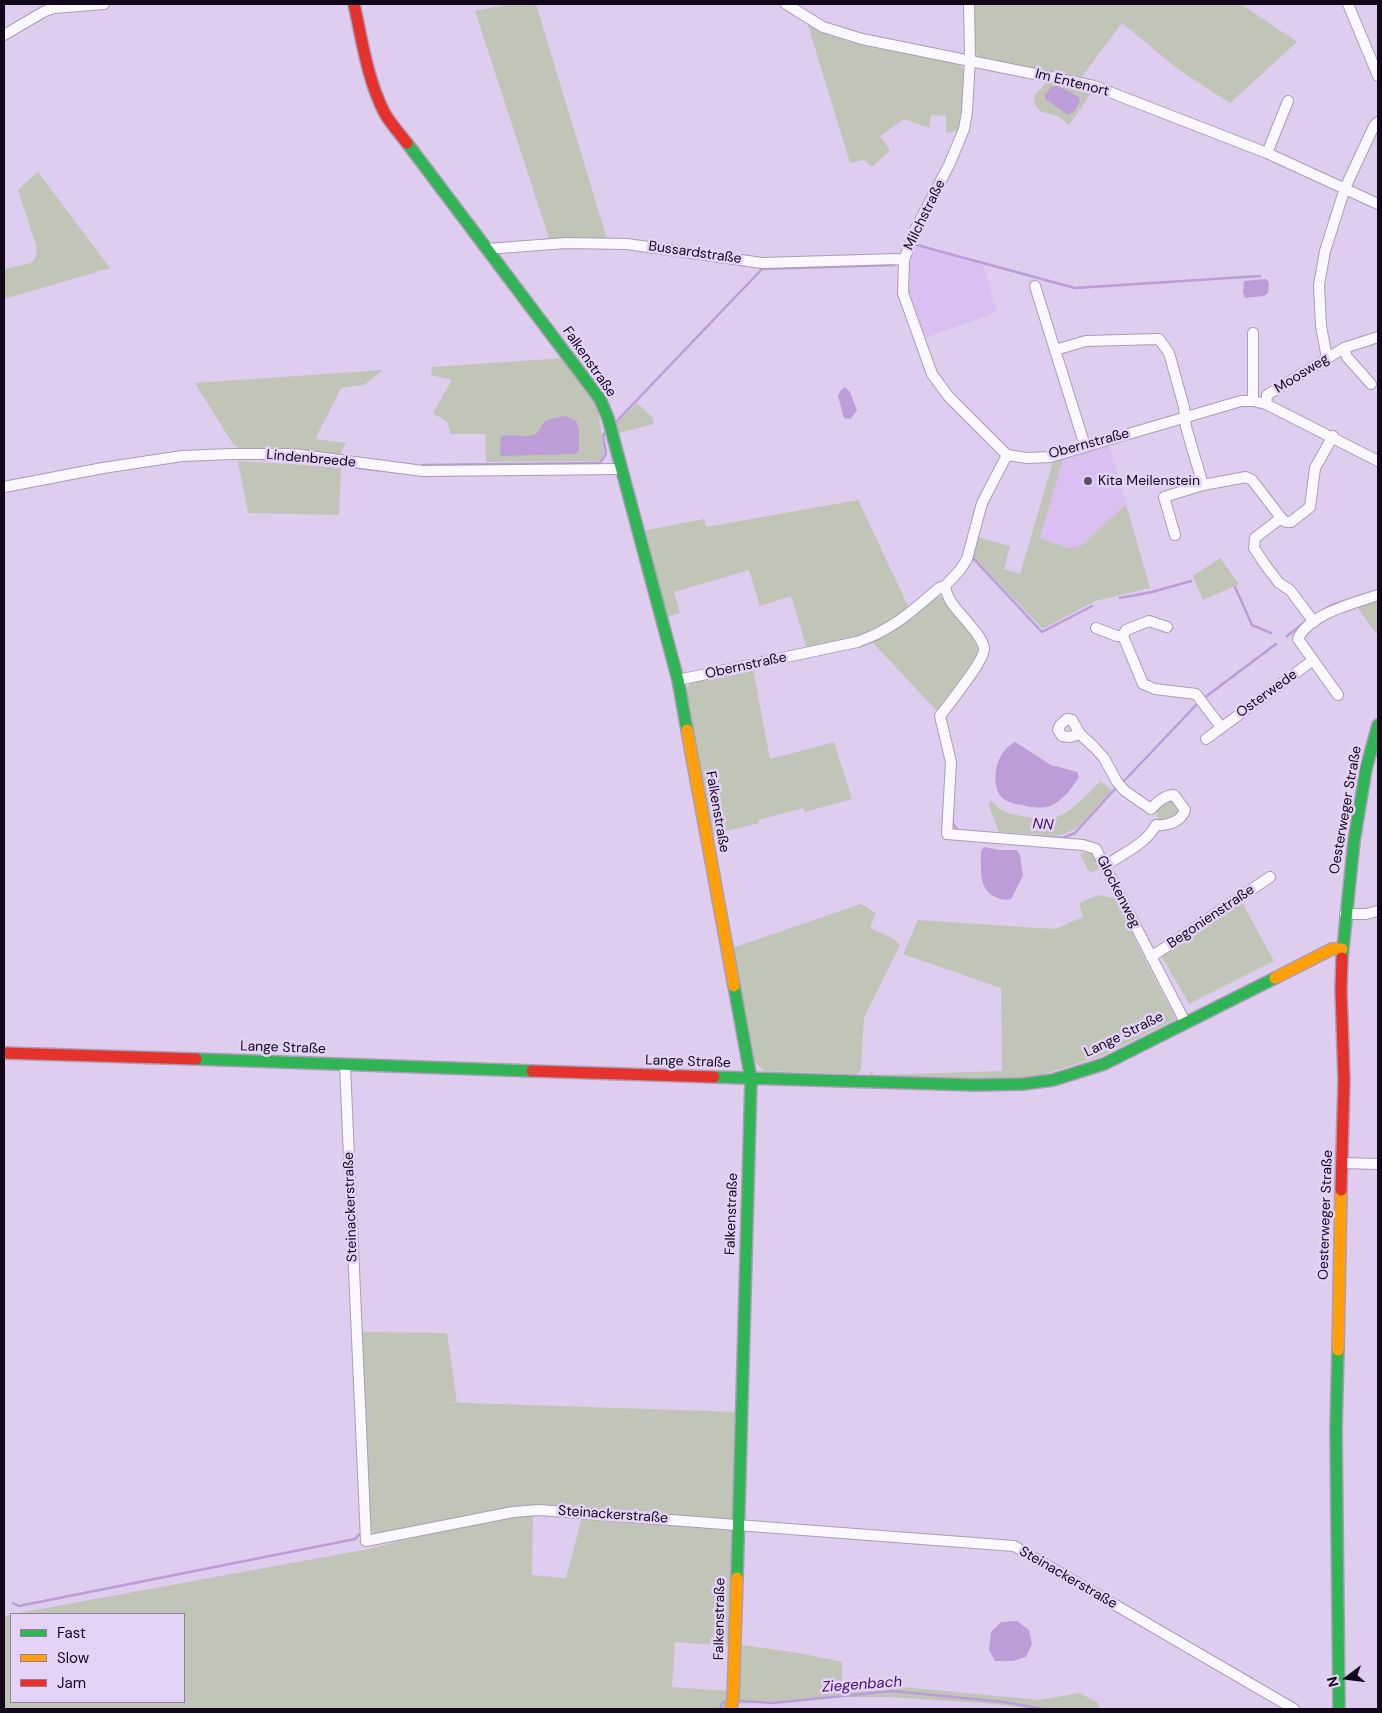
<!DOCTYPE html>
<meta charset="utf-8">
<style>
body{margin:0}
#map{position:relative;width:1382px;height:1713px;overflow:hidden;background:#decdee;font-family:"DM Sans",sans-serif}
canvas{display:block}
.frame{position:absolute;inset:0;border:5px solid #11061a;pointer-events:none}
.legend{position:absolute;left:10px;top:1613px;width:175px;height:90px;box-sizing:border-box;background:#e5d2f7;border:1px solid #90809f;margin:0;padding:6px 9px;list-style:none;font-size:15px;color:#11061a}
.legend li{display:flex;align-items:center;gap:10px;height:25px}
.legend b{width:25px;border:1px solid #90809f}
.north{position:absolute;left:1322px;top:1653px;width:50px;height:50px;-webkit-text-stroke:4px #e5d2f7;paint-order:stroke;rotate:255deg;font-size:14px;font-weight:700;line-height:20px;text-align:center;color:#11061a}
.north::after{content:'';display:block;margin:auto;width:18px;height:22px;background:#11061a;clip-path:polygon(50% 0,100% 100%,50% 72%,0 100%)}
</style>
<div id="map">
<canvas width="1382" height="1713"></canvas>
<div class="frame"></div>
<ul class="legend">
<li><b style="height:6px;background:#30b455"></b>Fast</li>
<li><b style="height:6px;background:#ff9f0a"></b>Slow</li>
<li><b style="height:6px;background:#e5322d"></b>Jam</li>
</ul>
<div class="north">N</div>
</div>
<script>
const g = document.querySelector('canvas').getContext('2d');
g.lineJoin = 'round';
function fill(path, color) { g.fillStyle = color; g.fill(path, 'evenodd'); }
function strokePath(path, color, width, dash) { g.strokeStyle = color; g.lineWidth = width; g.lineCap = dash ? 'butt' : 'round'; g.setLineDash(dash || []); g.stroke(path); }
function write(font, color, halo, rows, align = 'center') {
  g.font = font + ' "DM Sans",sans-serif'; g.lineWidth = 5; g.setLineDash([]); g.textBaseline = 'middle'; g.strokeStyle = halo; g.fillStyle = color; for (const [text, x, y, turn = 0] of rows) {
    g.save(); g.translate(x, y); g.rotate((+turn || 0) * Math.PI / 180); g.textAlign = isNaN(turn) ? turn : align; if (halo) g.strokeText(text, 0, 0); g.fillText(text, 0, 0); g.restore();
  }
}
fill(new Path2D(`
 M913,246L983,264L997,312L922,339L907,292L908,267Z
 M1109,446L1126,504L1082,545L1069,548L1040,538L1063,459Z`), '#dabff2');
fill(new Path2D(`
 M510,4H536L607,239L550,241L475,11Z
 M972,4H1241L1297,42L1230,103L1179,70L1122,23L1081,78L978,57L973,47Z
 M808,25C853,49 908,53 958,63L965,71L963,117L959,131L946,133V116L931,115L929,128L904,119L880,136L890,150L872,167L864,160L850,163Z
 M1048,81L1093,91L1069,125C1066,122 1062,119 1059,117C1046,111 1035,116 1034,96Z
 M38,172L110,268L4,299V270C20,262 40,270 36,245L18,190Z
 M565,358L597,402L604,453L600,462L586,461L486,462L485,434H451L447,422L433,413L452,380L431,375L432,367Z
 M383,370L364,385L341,388L315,439L346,443L339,456L240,449L233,444L195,383Z
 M637,403L652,417L654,424L616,434L614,426Z
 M1063,459L1040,538L1069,548L1082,545L1126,504L1150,588L1095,601L1043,629L971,555L977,537L1010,546L1004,569L1020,574L1053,462Z
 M238,461L306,465L341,468L339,515L248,513Z
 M858,500L909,608L872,632L856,638L807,649L791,596L760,606L749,570L674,592L680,613L665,618L642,531L704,519L706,527Z
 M1220,558L1239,584L1203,600L1193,576Z
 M936,597H943L980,642L978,659L937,711L872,642L899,627Z
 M1378,600V636L1357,607Z
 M753,669L770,759L834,742L852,799L805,812L803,808L758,820L759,823L711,835L684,693L690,683Z
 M1101,781L1112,791L1076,829L1058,836L999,832L988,803L992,801C1000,812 1009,814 1022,816C1033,818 1045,821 1056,817C1073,812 1088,793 1101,781Z
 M1168,799H1174L1180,807L1181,814L1163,822L1158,820L1156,809Z
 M1085,848L1091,850L1103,867L1090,873L1080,854L1086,852Z
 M1098,895L1117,899L1138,946L1176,1019L1101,1056L1026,1080L874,1079L870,1075V1070L874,1075L1002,1071L1001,988L903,954L918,920L1055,929L1083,917L1079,903Z
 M1241,901L1274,961L1189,1004L1161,955Z
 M861,904L876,913L870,928L894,939L900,945L864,1018L861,1069L857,1074L764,1071L754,1061L732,948Z
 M361,1332L447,1333L457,1402H438L739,1412L736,1518L731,1522L534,1508L376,1535L368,1528Z
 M510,1514H533L532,1575L566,1578L582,1517L736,1527L732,1646L675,1642L672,1687L729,1691L725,1709H4V1616L11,1615V1702H184V1614H13L368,1549Z
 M742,1645L799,1653L842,1662V1689L902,1687L1039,1700L1080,1693L1098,1703L1100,1709H1035L983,1703L889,1697H841L738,1704Z`), '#c0c5b8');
fill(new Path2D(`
 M1058,86L1079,97L1080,102L1073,113L1067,114L1045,99V95L1051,87Z
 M1266,279L1269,283L1268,293L1264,296L1245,298L1243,292L1244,281Z
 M845,387L850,392L857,411L850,419L844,418L838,396L841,390Z
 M566,416L576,421L579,429V450L576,454L501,456L500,450L501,437C511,433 523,438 533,435C541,433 540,424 546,421C552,418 560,417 566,416Z
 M1015,742L1051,765L1077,772L1079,777C1072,788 1064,799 1052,805C1045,809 1034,808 1026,806C1020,804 1012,804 1007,801C993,794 994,774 998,762C1002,753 1006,747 1015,742Z
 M984,847L999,850H1017L1020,855L1023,876L1011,899C999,902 986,894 983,883C980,874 981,861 981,851Z
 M1017,1621L1029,1630L1032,1644L1026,1657L1012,1661H995L989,1650L991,1632L1001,1622Z`), '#bc9dd8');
strokePath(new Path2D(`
 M913,244L1075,288L1260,276
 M615,423L762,269L894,265
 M262,459L301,461L384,471
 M423,465L600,463L606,454L603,435L606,432
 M971,556L1042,632L1092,606
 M1235,587L1252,625L1271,633
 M1120,598L1152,592L1191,581
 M1317,614L1330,606L1344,601
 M1287,636L1306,621
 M1204,698L1276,644
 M1124,781L1198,703
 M953,824L958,830L961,831
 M1028,836L1063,838L1075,833L1115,789
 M13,1603L19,1606L355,1539L361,1533
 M741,1701L773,1703L893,1691L1004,1702L1043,1709
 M720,1709L722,1703L728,1700`), '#bc9dd8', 2.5);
const street = new Path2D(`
 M786,4L823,27L862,39L1094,86L1267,153L1378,204
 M969,4L970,60L967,112L964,129L949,165L915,230L904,260L903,293L932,374L949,397L1007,455
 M1348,4L1378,76
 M4,35L45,11L54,8L104,4
 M1267,153L1288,101
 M487,249L566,243L627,244L762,263L897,259L904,260
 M1035,286L1085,446
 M1253,333V401
 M1344,348L1347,357L1371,384
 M1055,350L1086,341L1159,339L1169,353L1184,407L1186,427L1203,485L1164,497L1175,535
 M1327,358L1321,326L1319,285L1325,251L1345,188L1374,126L1378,122
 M1266,404L1267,395L1344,348L1378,337
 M1007,455L1027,458L1050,457L1241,401H1253L1266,404L1378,461
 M1203,485L1246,477L1252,480L1282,519
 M4,487L103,468L182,456L233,454H293L423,471L621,469
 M945,586C947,600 956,609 965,619C972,628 982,637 984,648C986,659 948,705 940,716L951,762L947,834L1083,845L1096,849L1185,1022
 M1314,622L1290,590L1279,583L1266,566L1254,548L1255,538L1277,521L1282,519L1286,522H1291L1310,507L1315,468L1333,436
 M1096,628L1117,636H1123L1126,630L1149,621L1167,627
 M1123,636L1143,684L1155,689L1196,694L1221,727
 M678,680L857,642C892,630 911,612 939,588L945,586L960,570L967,559L982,503L1007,455
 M1338,695L1298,639C1309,614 1354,603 1378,595
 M1080,734L1070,737L1062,736L1058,730L1060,725L1067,719L1072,720L1080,734L1094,747L1104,758L1117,782L1125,791L1151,809C1157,802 1165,795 1174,795L1185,810C1181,822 1167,826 1156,825C1146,844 1122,854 1105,866
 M1206,739L1312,661
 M1345,914H1366L1378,911
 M1151,957L1270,877
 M345,1066L366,1541L513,1512L539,1510L1014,1546L1294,1709
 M1343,1163L1378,1164`);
const fast = new Path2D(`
 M407,143L600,399L608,418L678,680L687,730
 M1342,958L1354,841L1366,769L1378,725
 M734,986L751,1079L737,1578
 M196,1059L532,1071
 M714,1077L975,1085L1023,1084L1053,1080L1104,1064L1275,978
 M1338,1350L1336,1428L1339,1709`);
const slow = new Path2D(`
 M687,730L734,986
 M1275,978L1332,949H1342
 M1338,1350L1341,1190
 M731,1709L733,1699L737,1578`);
const jam = new Path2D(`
 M354,4C362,40 367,78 384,112C390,123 399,133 407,143
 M4,1053L196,1059
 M532,1071L714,1077
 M1341,1190L1344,1080L1341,990L1342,958`);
strokePath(street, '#aa9db6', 12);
strokePath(fast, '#aa9db6', 14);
strokePath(slow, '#aa9db6', 14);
strokePath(jam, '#aa9db6', 14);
strokePath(street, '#faf8fc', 10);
strokePath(fast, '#30b455', 11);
strokePath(slow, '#ff9f0a', 11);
strokePath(jam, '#e5322d', 11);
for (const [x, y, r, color] of [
 [1088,481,5,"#594c64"]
]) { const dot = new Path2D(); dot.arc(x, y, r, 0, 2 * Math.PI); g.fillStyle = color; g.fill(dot); strokePath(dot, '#e5d2f7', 2); }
write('14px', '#11061a', '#e5d2f7', [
 ["Im Entenort",1072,83,14],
 ["Milchstraße",925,215,-64],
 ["Bussardstraße",695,253,8],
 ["Falkenstraße",589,362,55],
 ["Moosweg",1302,374,-32],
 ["Obernstraße",1089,444,-15],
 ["Lindenbreede",311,459,5],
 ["Obernstraße",746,666,-12],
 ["Osterwede",1267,694,-36],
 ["Oesterweger Straße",1346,810,-80],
 ["Falkenstraße",717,812,80],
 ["Glockenweg",1118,892,63],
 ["Begonienstraße",1211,917,-34],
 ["Lange Straße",1124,1035,-26],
 ["Lange Straße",283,1048,2],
 ["Lange Straße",688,1062,2],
 ["Steinackerstraße",351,1207,-92],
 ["Falkenstraße",732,1214,-88],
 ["Oesterweger Straße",1326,1215,-88],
 ["Steinackerstraße",613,1515,4],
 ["Steinackerstraße",1068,1578,30],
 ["Falkenstraße",720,1619,-89]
]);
write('14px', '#11061a', '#e5d2f7', [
 ["Kita Meilenstein",1098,481]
], 'left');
write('italic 15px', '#440f65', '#e5d2f7', [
 ["NN",1043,825,4],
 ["Ziegenbach",862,1685,-4]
]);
</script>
